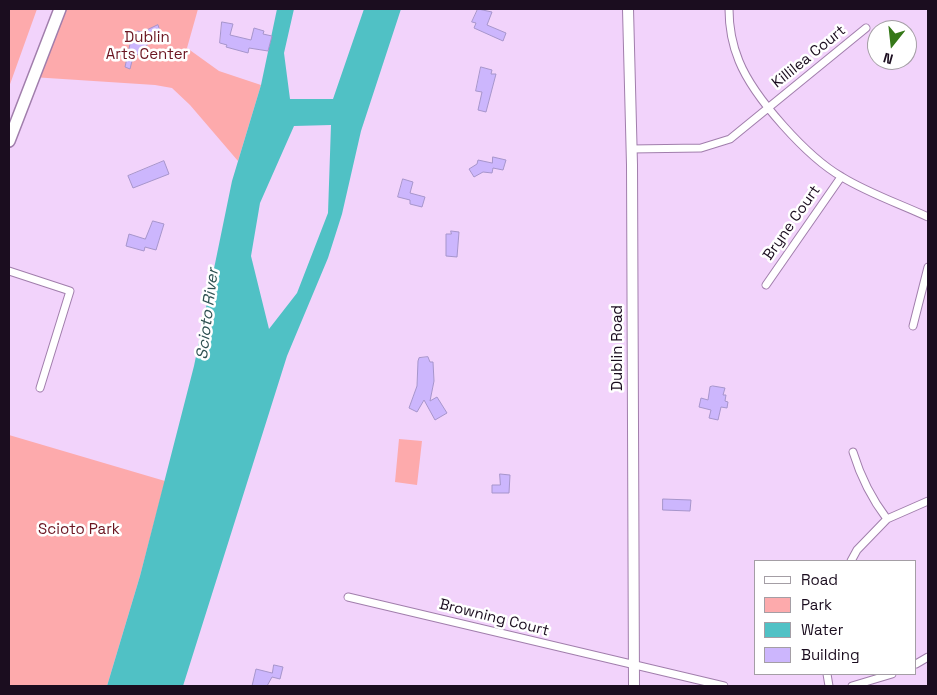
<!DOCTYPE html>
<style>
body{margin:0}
#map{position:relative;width:937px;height:695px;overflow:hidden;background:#f2d3fb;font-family:"Space Grotesk",sans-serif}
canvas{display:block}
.frame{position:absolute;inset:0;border:10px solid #1b0d1f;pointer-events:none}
.legend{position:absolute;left:754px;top:560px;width:162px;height:115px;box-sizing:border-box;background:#fff;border:1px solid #a49ea5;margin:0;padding:6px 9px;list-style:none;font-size:15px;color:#1b0d1f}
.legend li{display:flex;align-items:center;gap:10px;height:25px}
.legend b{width:25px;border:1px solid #a49ea5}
.north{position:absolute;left:867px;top:20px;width:50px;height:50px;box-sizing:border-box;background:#fff;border:1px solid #a49ea5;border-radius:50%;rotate:196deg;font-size:14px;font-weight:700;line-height:20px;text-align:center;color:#1b0d1f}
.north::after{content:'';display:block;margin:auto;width:18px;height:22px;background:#357818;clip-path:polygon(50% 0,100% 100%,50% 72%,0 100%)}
</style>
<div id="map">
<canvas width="937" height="695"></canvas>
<div class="frame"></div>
<ul class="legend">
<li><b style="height:6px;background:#fff"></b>Road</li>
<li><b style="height:14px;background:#fdaaac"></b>Park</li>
<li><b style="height:14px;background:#50c1c5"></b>Water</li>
<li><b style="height:14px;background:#ccb6fd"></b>Building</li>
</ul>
<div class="north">N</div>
</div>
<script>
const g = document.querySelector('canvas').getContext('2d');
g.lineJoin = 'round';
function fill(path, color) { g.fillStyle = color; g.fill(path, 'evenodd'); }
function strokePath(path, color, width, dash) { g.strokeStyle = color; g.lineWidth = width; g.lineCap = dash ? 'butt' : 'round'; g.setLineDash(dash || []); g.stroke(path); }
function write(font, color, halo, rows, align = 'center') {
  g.font = font + ' "Space Grotesk",sans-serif'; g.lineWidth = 5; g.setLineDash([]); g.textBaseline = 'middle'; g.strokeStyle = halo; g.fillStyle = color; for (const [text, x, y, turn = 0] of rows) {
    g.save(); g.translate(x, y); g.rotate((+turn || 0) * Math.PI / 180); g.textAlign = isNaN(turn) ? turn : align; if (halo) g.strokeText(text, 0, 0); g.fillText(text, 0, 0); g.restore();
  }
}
fill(new Path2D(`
 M9,9H37L9,87Z
 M60,9H198L187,48L219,71L261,85L238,161L190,105L172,88L155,85L32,77Z
 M9,435L165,481L140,576L107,686H9Z
 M399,439L422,441L417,485L395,482Z`), '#fdaaac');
fill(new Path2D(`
 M277,9H294L284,53L290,99H333L364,9H401L361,131L342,214L328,258L287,356L183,686H107L140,576L194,366L232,181L261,85ZM331,125L328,213L297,293L269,329L251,256L260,203L294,126Z`), '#50c1c5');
const building = new Path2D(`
 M478,9L492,12L487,25L506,33L503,41L474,28L476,23L472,22Z
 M222,22L233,24L230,35L251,40L254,28L264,31L263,34L272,36L268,51L249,48L248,53L226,47L227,45L220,43Z
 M158,25L161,34L150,38L144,52L141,51L139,55L134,53L130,69L125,67L130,44L137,31L142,32Z
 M481,67L492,70L491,74H496L486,112L478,110L482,92L476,91Z
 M493,157L506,160L503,170L493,168L492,173L483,172L474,177L469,169L477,164L478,160L492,163Z
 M164,161L169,174L133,188L128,176Z
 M403,179L413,182L410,193L425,197L422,207L410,204V200L398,197Z
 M153,221L164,224L156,250L145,247L144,251L126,246L129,234L145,239Z
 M451,231L459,232L457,257L446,256V234H451Z
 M428,357L430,362H433L434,381L430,401L437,397L447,413L435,420L424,400L417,412L409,408L417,386L418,361L419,358Z
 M713,386L725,388L723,395H726L725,401L728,402L727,408L721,407L718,420L709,418L711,410L699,407L701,398L708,400L710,387Z
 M500,474L510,475L509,493H492V485H500Z
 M663,499L691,500L690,511L663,510Z
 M274,665L283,667L280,679L272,677L267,686H252L256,669L272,673Z`);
fill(building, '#ccb6fd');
strokePath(building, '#a695cb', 1);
const minor = new Path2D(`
 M729,9C729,27 732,44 739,61C754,98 807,157 842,177C868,193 900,204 928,217
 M631,149L701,148L730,139L866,28
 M9,271L70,291L40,388
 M766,285L841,177
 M913,326L928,267
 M853,452C861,478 871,498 887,519
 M851,561L857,550L887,519L928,501
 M348,597L724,686
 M916,664L928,657
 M827,674L829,686
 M852,686L892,674`);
const secondary = new Path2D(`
 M628,9L632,165L634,686`);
const primary = new Path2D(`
 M9,141L60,9`);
strokePath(minor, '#a17eac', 9);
strokePath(secondary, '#a17eac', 12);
strokePath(primary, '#a17eac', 14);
strokePath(minor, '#fff', 7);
strokePath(secondary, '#fff', 10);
strokePath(primary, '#fff', 11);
write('15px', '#6b1521', '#fff', [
 ["Dublin",147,38],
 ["Arts Center",147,55],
 ["Scioto Park",79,530]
]);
write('15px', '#1b0d1f', '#fff', [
 ["Killilea Court",809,57,-39],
 ["Bryne Court",792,223,-55],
 ["Dublin Road",618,348,-90],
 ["Browning Court",494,618,14]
]);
write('italic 16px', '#2f5152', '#fff', [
 ["Scioto River",208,314,-83]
]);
</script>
